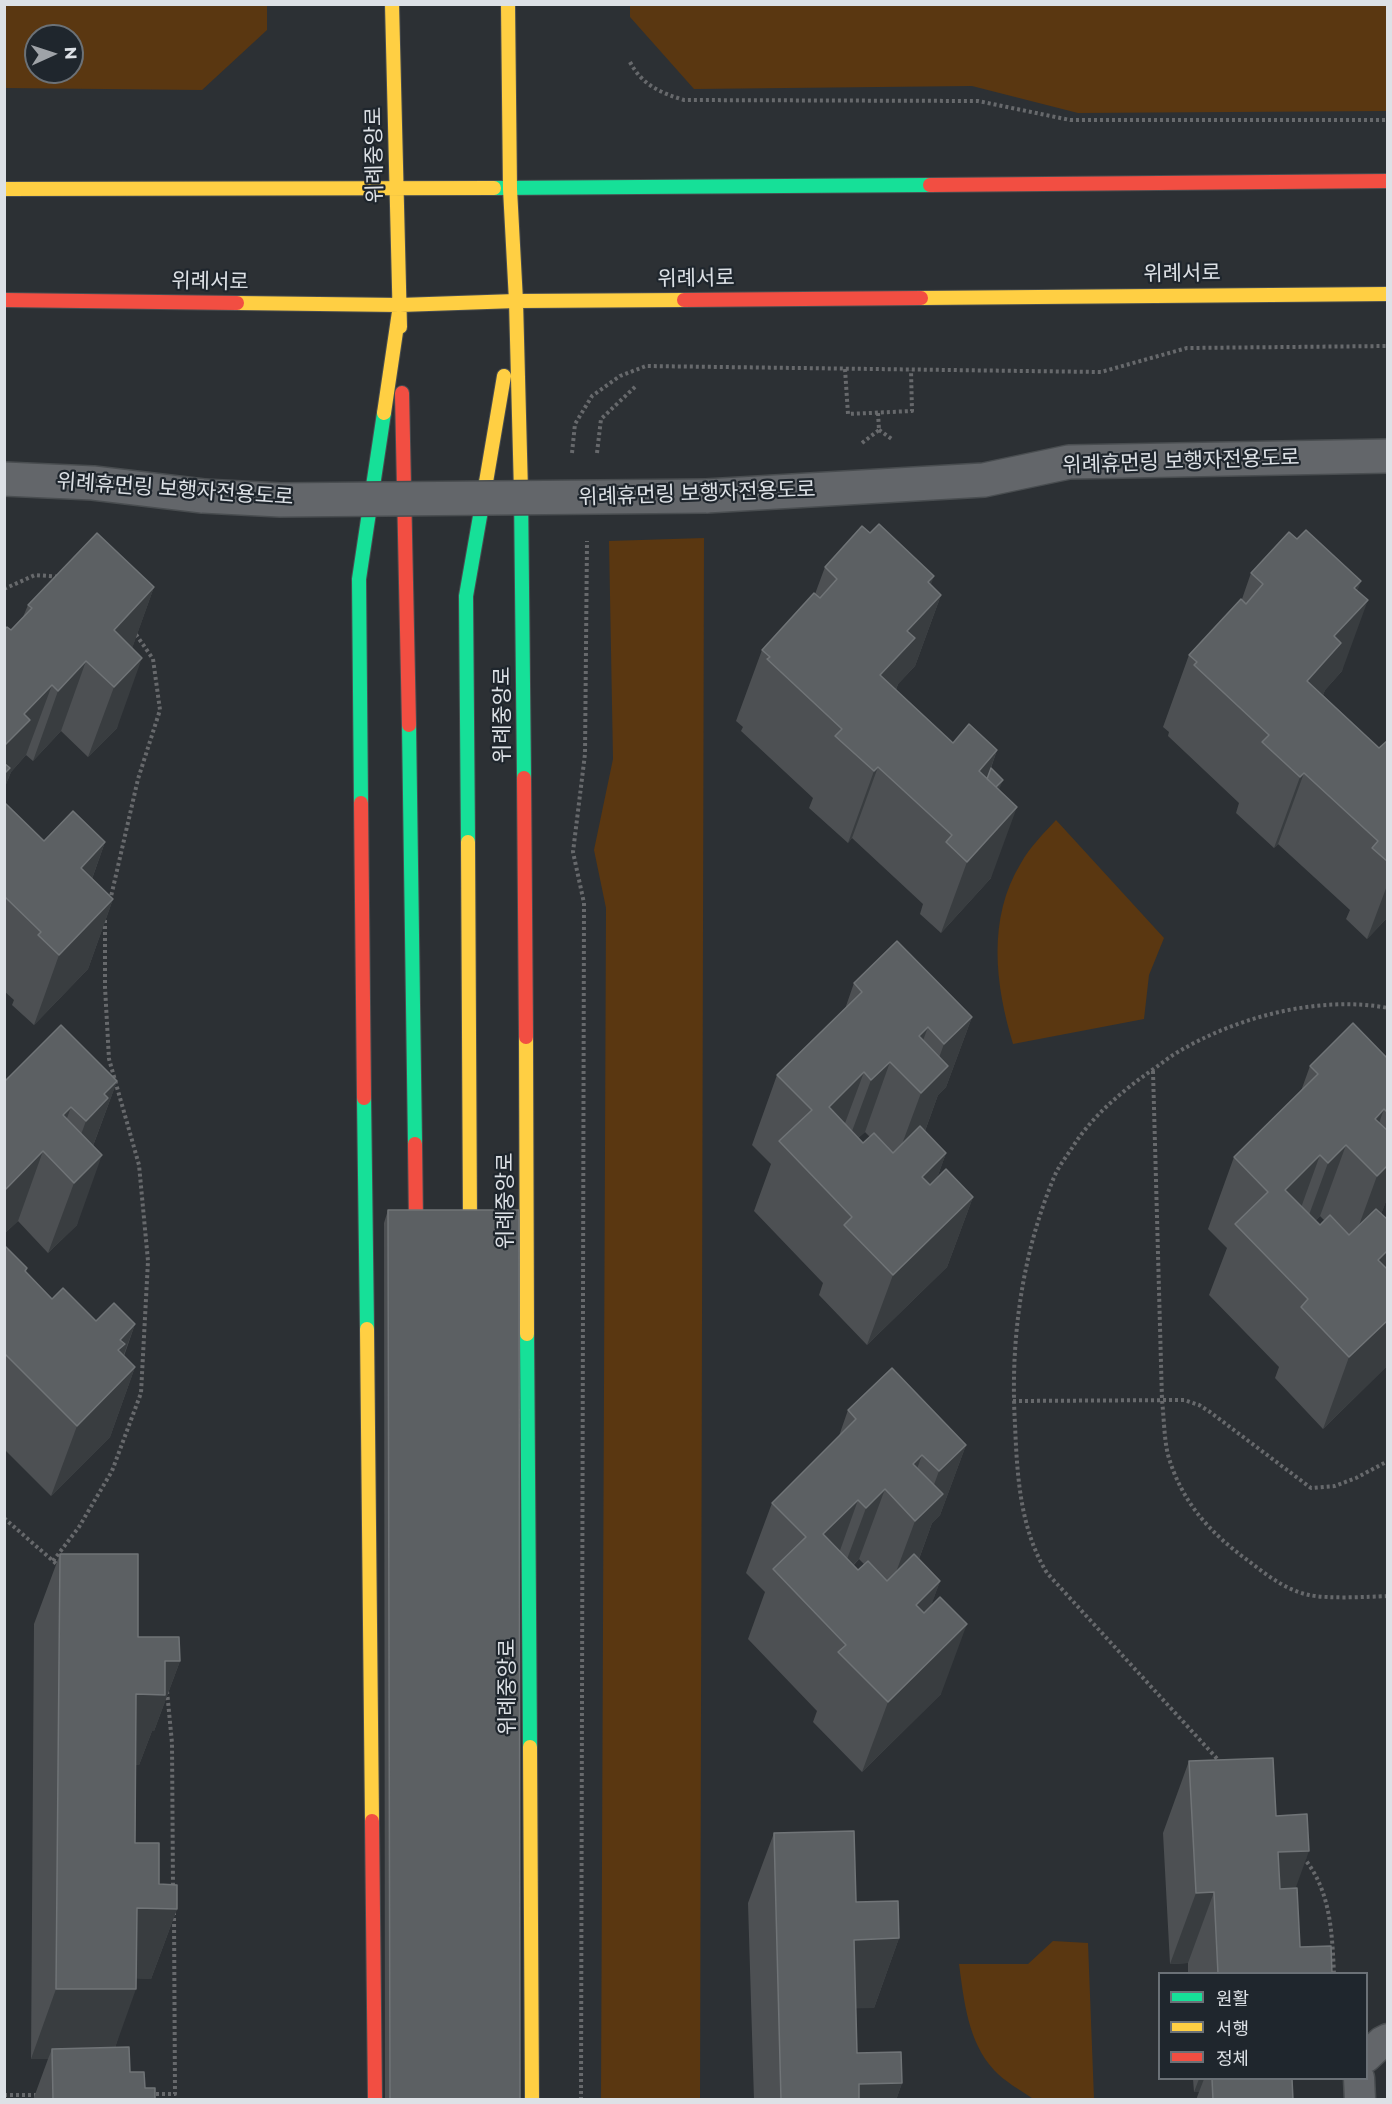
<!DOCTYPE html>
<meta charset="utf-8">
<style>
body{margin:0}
#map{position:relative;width:1392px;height:2104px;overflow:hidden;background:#2c3034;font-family:Montserrat,"Noto Sans KR",sans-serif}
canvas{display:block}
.frame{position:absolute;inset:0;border:6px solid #dde1e6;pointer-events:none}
.legend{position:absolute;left:1158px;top:1972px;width:210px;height:108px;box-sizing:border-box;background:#1f262d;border:2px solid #6b7177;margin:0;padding:8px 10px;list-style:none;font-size:18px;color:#dde1e6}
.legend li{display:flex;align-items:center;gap:12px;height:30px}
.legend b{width:30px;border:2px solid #6b7177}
.north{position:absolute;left:24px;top:24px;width:60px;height:60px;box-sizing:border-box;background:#1f262d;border:2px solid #6b7177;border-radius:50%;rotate:87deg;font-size:16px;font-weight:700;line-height:24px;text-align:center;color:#dde1e6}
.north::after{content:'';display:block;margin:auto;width:21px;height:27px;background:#9fa3a8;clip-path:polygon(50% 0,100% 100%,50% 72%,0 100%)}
</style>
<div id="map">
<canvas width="1392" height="2104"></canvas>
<div class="frame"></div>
<ul class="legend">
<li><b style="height:8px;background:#16e098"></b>원활</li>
<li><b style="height:8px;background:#ffcf43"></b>서행</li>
<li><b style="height:8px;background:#f24e42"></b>정체</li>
</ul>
<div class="north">N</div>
</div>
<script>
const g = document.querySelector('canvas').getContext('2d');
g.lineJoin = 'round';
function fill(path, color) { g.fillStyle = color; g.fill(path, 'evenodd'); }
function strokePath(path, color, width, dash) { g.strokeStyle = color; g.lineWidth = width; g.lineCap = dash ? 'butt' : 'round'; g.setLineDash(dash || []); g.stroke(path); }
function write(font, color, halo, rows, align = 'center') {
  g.font = font + ' Montserrat,"Noto Sans KR",sans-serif'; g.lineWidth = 4.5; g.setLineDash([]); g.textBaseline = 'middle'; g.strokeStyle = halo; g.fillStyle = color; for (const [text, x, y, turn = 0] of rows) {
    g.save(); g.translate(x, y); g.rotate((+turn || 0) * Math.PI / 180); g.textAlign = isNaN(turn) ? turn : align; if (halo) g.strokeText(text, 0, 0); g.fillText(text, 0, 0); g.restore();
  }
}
fill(new Path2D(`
 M5,4L267,5V30L202,90L5,88ZM36,36H72V72H36Z
 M630,5H1387V111L1078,113L972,86L694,89L630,17Z
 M704,538L700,2099H601L606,908L594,850L613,759L609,541Z
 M1056,820L1164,938L1149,975L1144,1019L1013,1044C995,985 987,918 1021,863C1030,847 1044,833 1056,820Z
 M1053,1941L1088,1943L1094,2099L1038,2100L1032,2098C1020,2090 1004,2081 994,2070C968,2042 964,2001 959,1964H1028Z`), '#5a3711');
const lane = new Path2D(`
 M1366,2057L1382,2042L1388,2039
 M1359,2078L1360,2100`);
const street = new Path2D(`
 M4,479L93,483L203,496
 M706,496L984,480L1069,462L1388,456`);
const fast = new Path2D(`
 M494,188L930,185
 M521,492L524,778
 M409,725L415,1144
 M361,803L359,579L384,413
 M468,842L466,596L486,482
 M364,1098L367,1329
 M527,1334L530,1747`);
const slow = new Path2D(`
 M392,4L400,327
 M508,4L510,189L516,301L521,492
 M4,189L494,188
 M921,298L1388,294
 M237,303L400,305L516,301L684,300
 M384,413L400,305
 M486,482L504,376
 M468,842L470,1223
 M526,1037L527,1334
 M367,1329L372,1821
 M530,1747L532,2100`);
const jam = new Path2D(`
 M930,185L1388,181
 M4,300L237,303
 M684,300L921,298
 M402,393L409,725
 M524,778L526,1037
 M361,803L364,1098
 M415,1144L416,1222
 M372,1821L375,2100`);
strokePath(lane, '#494d50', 33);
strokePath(street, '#494d50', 36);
strokePath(fast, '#494d50', 16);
strokePath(slow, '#494d50', 16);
strokePath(jam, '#494d50', 16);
strokePath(new Path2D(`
 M630,62C642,85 661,93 684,100L978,101L1070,120H1388
 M845,369L848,414L912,411L911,370
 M878,413L879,430
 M879,430L893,440
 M862,443L879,430
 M572,453L575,424L592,396L620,376L646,366L1101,372L1187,348L1388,346
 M597,453L601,419L636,386
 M4,589L35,575L61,577
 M110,901L138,779L160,710L153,659L135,633
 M1153,1071L1162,1400C1164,1418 1164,1438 1168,1455C1182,1503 1210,1533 1250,1562C1268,1576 1286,1590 1309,1595C1328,1599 1367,1597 1388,1596
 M1013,1401L1184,1400L1199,1405L1210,1412L1311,1488L1335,1486L1356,1478L1388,1461
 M4,1518L60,1567
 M53,1561L79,1527L112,1471L141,1393L148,1261L139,1165L109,1059L105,987V920
 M167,1691L172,1743L173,1888
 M1221,1763L1047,1573C1020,1529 1017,1475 1015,1424C1010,1341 1022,1252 1055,1175C1059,1166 1066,1157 1072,1148C1092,1116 1121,1092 1152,1070C1161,1064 1169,1057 1178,1052C1236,1017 1320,995 1388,1008
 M1303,1857C1331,1890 1332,1933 1334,1974
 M150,2094H175L174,1913
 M4,2095H38
 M581,2100L584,903L573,852L585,754L587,541`), '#67696c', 4, [3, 3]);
strokePath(lane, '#63666a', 30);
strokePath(street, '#63666a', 33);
strokePath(fast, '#16e098', 14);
strokePath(slow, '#ffcf43', 14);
strokePath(jam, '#f24e42', 14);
const streetBridge = new Path2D(`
 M203,496L280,500L706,496`);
strokePath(streetBridge, '#494d50', 36, []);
strokePath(streetBridge, '#63666a', 33);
fill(new Path2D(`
 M825,567L931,585L941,595L915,666L898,684L896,690L953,743L997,750L991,768L999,790L991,878L941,933L920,914L923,904L852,838L848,843L809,808L813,798L741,731L743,727L736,721L762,650L815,594Z
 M1251,573L1357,590L1342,671L1325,690L1323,695L1379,748L1388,740V917L1367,939L1346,919L1350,910L1278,844L1274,848L1236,813L1239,803L1168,736L1169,732L1163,727L1189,655L1242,599Z
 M154,587L132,648L117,728L88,757L61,731L33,761L26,755L11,772L4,789V630H11L23,617L28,605Z
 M4,802L44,841L105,842L92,879L113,899L88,969L34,1025L12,1005L14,1000L4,991Z
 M854,983L972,1017L946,1087L938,1095L925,1131L946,1153L937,1178L973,1197L947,1267L867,1345L819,1295L823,1283L754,1211L771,1164L752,1145L777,1075L845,1009ZM865,1132L870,1137L863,1143L858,1138Z
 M1388,1059V1196L1381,1214L1388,1220V1365L1323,1429L1275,1378L1279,1367L1209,1295L1227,1248L1208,1229L1234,1157L1301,1091L1310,1066ZM1320,1216L1324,1220L1320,1225L1315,1221Z
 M117,1081L93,1146L77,1225L48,1253L18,1221L4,1234V1082Z
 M388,1210L520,2100H385L384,1223Z
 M4,1245L26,1272L52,1299L96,1321L135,1324L124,1356L135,1367L110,1437L51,1496L4,1449Z
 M848,1410L966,1445L940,1515L932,1523L919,1559L940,1581L931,1605L941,1694L862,1772L813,1722L817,1711L748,1639L765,1592L746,1573L772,1503L839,1436ZM859,1559L864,1564L858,1570L853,1566Z
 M60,1554L138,1637L180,1661L154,1731H152L139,1765H136L135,1843L159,1884L177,1909L151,1979L136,1978L115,2048L130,2072L155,2100H33L48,2059H31L34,1624Z
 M1189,1761L1276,1816L1296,1888L1300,1947L1332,1974H1188V1963L1170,1964L1163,1833Z
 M774,1833L899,1938L874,2008H856L857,2053L902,2083L896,2100H754L748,1903Z
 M1193,2079H1292L1293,2100H1196L1199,2092H1194Z`), '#4d5053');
fill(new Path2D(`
 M934,576L919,619L941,595L915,666L898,684L889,709L880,675L907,631L928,582Z
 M1361,581L1345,624L1368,600L1342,671L1325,690L1316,715L1307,681L1334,636L1354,588Z
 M154,587L129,657L114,630Z
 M142,658L117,728L88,757L114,687Z
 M86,661L61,731L33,761L58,691Z
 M52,685L26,755L11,772L4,789V746L24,714Z
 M997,750L976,809L1003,780L998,792L953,842L979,771Z
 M878,767L852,838L848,843L874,771Z
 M1304,773L1278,844L1274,848L1300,777Z
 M1017,807L991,878L941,933L967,862Z
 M105,842L80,912L81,868Z
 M1388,883V917L1367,939Z
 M113,899L88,969L34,1025L59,955Z
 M972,1017L946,1087L938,1095L923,1136L895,1163L921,1093L929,1085L944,1044Z
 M928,1027L908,1081L919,1036Z
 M890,1062L865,1132L845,1150L871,1080Z
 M864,1072L838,1142L829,1107Z
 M117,1081L91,1151L66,1175L86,1121L104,1094Z
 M71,1107L52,1160L63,1115Z
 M1384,1109L1365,1163L1375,1119Z
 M1346,1145L1320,1216L1302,1234L1328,1163Z
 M43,1151L18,1221L4,1234L5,1190Z
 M946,1153L921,1223L922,1177Z
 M102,1155L77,1225L48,1253L74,1183Z
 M1320,1155L1294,1227L1285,1190Z
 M1388,1161V1196L1379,1220L1351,1247L1377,1176Z
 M973,1197L947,1267L867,1345L893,1275Z
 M1388,1250V1276L1378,1260Z
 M1388,1320V1365L1323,1429L1349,1357Z
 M135,1324L110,1392L135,1367L110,1437L51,1496L77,1426L120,1340Z
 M966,1445L940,1515L932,1523L917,1564L889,1591L915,1521L924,1512L939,1471Z
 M922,1455L903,1508L913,1464Z
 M885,1489L859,1559L840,1578L866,1508Z
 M858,1500L833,1570L823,1534Z
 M940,1581L915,1651L916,1605Z
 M967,1624L941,1694L862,1772L888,1702Z
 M165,1661H180L154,1731H152L139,1765L111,1764L136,1694Z
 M1309,1851L1283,1923L1252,1924L1278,1852Z
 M1214,1892L1188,1963L1170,1964L1196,1893Z
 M137,1908L177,1909L151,1979L111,1978Z
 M899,1938L874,2008L828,2009L854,1940Z
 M56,1989H136L111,2059L52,2049L48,2059H31Z
 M1199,2079H1204L1199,2092H1194Z
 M902,2083L896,2100H853L859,2084Z`), '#393d40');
const building = new Path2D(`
 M879,524L934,576L928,582L941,595L907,631L915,638L880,675L953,743L969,724L997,750L979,771L1017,807L967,862L946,842L952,835L878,767L874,771L835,736L842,729L767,659L770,657L762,650L814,593L820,598L837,579L825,567L862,526L870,533Z
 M1306,530L1361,581L1354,588L1368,600L1334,636L1341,643L1307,681L1379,748L1388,740V862L1372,848L1378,841L1304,773L1300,777L1262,742L1269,735L1194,665L1197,662L1189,655L1241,599L1246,604L1263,584L1251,573L1289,532L1297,539Z
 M97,533L154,587L114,630L142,658L114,687L86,661L58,691L52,685L24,714L30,720L4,746V630L7,627L11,630L32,608L28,605Z
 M4,763L10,768L4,774Z
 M991,768L1003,780L996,787L987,779Z
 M4,802L44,841L73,811L105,842L81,868L113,899L59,955L38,935L41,932L4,896Z
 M897,941L972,1017L944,1044L928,1027L919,1036L948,1066L921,1093L890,1062L871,1080L864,1072L829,1107L863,1143L874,1133L893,1153L920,1126L946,1153L922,1177L930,1185L946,1169L973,1197L893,1275L844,1225L852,1217L779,1141L812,1110L777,1075L862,992L854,983Z
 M1353,1023L1388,1059V1113L1384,1109L1375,1119L1388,1131V1165L1377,1176L1346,1145L1328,1163L1320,1155L1285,1190L1320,1225L1330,1215L1349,1235L1376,1209L1388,1220V1250L1378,1260L1386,1268L1388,1266V1320L1349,1357L1301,1307L1308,1299L1235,1224L1268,1192L1234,1157L1318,1074L1310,1066Z
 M61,1025L117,1081L104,1094L108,1098L86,1121L71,1107L63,1115L102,1155L74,1183L43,1151L5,1190L4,1082Z
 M388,1210H519L520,2100H390Z
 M4,1245L27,1268L25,1271L52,1299L63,1288L96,1321L114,1303L135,1324L120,1340L125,1344L118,1350L135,1367L77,1426L4,1353Z
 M892,1368L966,1445L939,1471L922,1455L913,1464L943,1494L915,1521L885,1489L866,1508L858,1500L823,1534L858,1570L868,1561L887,1581L914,1554L940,1581L916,1605L924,1613L940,1597L967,1624L888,1702L838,1652L846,1645L773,1569L806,1537L772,1503L856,1419L848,1410Z
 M60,1554H138V1637H179L180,1661H165V1695L136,1694L135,1843H159V1884L177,1885V1909L137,1908L136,1989H56Z
 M1273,1758L1276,1816L1307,1814L1309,1851L1278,1852L1280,1889L1297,1888L1300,1947L1331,1946L1332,1974H1218L1214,1892L1196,1893L1189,1761Z
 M854,1831L856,1902L898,1901L899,1938L854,1940L857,2053L901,2052L902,2083L859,2084V2100H781L774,1833Z
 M129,2047L130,2072H144L145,2088H155V2100H53L52,2049Z
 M1212,2079H1292L1293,2100H1213Z`);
fill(building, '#5c6063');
strokePath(building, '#707477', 1.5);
write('21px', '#dde1e6', '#1f262d', [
 ["위례중앙로",375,155,-91],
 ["위례서로",1182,274,-1],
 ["위례서로",696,279,-1],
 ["위례서로",210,282,1],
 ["위례휴먼링 보행자전용도로",1181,462,-2],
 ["위례휴먼링 보행자전용도로",175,490,4],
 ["위례휴먼링 보행자전용도로",697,494,-2],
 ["위례중앙로",503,715,-90],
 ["위례중앙로",506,1201,-90],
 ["위례중앙로",508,1687,-90]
]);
</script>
